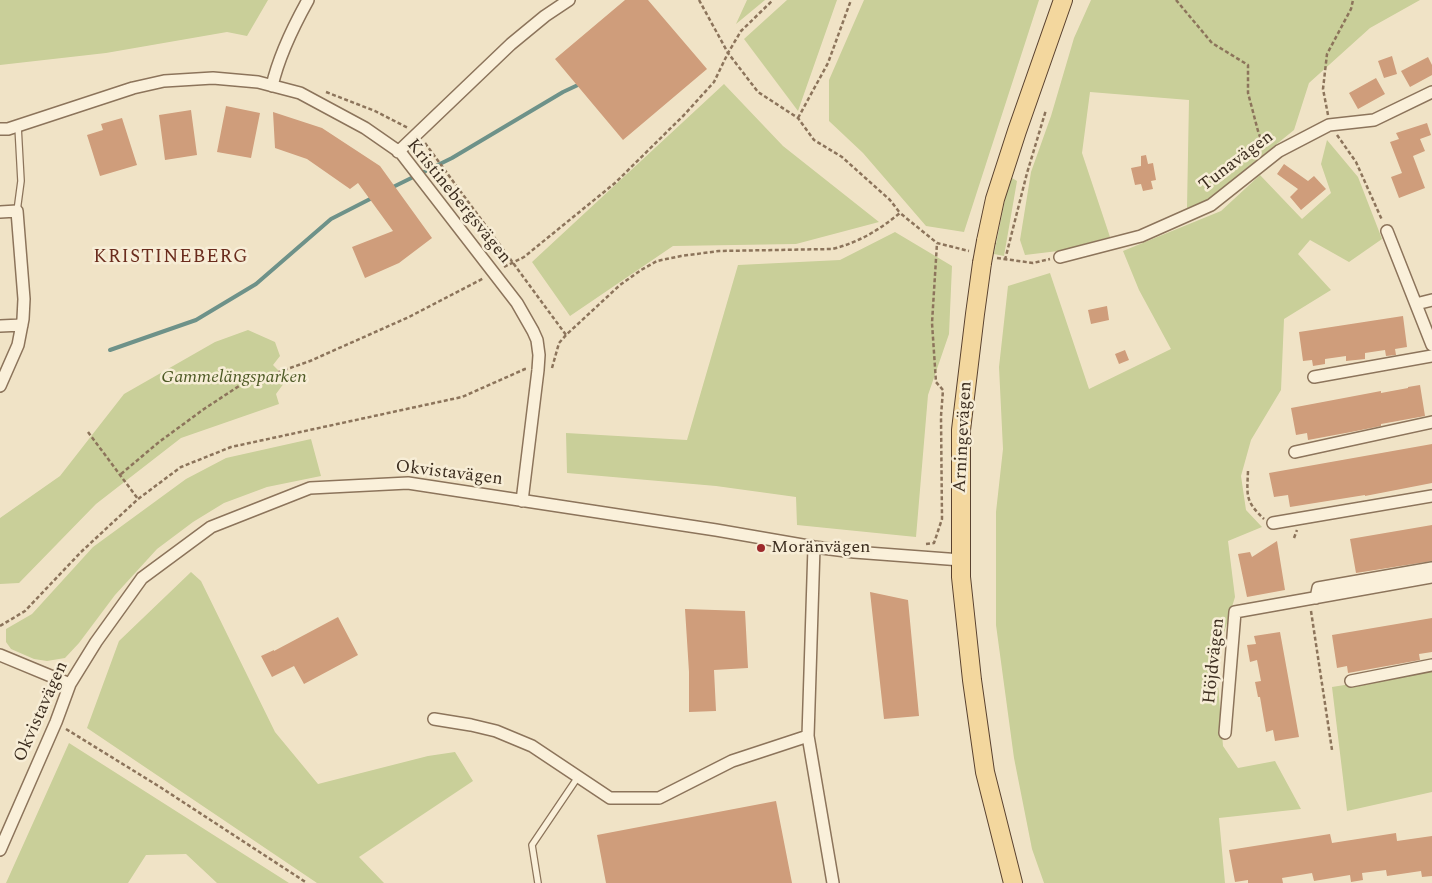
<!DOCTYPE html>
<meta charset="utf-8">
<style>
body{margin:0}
canvas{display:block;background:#f0e3c6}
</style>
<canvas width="1432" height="883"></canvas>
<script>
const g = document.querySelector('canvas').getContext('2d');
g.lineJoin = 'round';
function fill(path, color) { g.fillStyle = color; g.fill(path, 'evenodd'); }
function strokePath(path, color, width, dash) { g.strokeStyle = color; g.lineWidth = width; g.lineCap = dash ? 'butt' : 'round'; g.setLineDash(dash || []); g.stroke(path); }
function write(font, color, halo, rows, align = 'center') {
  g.font = font + ' Spectral,serif'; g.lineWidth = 5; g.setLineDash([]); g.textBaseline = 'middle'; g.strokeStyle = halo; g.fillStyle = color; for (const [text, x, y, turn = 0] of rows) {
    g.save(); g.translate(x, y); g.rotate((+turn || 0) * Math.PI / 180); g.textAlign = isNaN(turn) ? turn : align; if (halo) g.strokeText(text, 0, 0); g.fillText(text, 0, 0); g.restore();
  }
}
fill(new Path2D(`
 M0,0H268L247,36L227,32L106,53L0,65Z
 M747,0H765L736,24Z
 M787,0H837L798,111L744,39Z
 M864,0H1039L964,232L926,226L863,153L829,121V80Z
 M1091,0H1420L1370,28L1309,83L1294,130L1209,199L1187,208L1189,100L1090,92L1082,153L1110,237L1058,251L1025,255L1020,240L1031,172L1051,116L1074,38Z
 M724,84L783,146L879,222L796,244L673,246L570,316L532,262Z
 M1327,140L1358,177L1382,239L1349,262L1310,240L1298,254L1331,290L1284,319L1281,390L1251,440L1241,476L1246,510L1262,527L1228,541L1235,597L1216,659L1223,746L1238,768L1275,761L1301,809L1219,818L1225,883H1044L1032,849L1014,758L996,625V512L1003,449L999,367L1008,286L1050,273L1089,389L1171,349L1139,290L1123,251L1221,211L1260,175L1302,219L1331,193L1321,164Z
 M1012,178L1017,181L1004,256L994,254L1006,194Z
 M895,232L952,266L949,334L928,395L916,537L797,525L796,497L716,486L567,473L566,433L687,440L738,265L840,260Z
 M248,330L275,342L280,356L273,365L287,379L276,394L279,404L181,438L96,504L19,583L0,584V518L60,476L124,394L215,342Z
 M311,439L321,476L267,487L224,503L193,522L157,549L115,595L79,643L65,658L47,661L34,659L11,649L6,642V629L32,614L93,547L186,479L226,458Z
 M191,572L201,581L275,732L318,784L428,756L455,752L473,781L359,857L384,883H317L87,728L119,641Z
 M1432,671V792L1347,811L1332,687Z
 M69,743L289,883H217L186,854L146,855L128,883H6Z`), '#c9cf99');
strokePath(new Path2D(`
 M391,188L452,158L563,92L580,84
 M110,350L196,320L256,284L331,219L374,197`), '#6e9289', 4);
fill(new Path2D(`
 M625,0H648L707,69L623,140L555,59Z
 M1392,56L1397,74L1384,78L1378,61Z
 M1428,57L1432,65V75L1410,87L1401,71Z
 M1376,78L1385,94L1358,109L1349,93Z
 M226,106L260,113L251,158L217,152Z
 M191,110L197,155L165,160L159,115Z
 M273,112L322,128L380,166L432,238L399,263L365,278L352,247L393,231L358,183L350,189L307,159L275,148Z
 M122,118L137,165L100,176L87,135L103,130L101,124Z
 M1427,123L1431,135L1420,139L1425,151L1413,156L1425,188L1399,198L1391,177L1402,173L1390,142L1399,139L1396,133Z
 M1146,155L1148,164L1153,163L1156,180L1151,181L1153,189L1143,191L1141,184L1135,185L1131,168L1141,166V156Z
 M1284,164L1308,181L1314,176L1326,189L1301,210L1290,197L1298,189L1277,174Z
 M1107,306L1109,320L1091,324L1088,310Z
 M1403,316L1407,347L1395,349L1396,355L1386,356L1385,350L1365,353V359L1346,361V356L1325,359V364L1313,366L1312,360L1303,361L1299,332Z
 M1125,350L1129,360L1119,364L1115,354Z
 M1420,385L1425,416L1381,424V426L1351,432L1308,440L1307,433L1296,435L1291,408L1381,391V393L1408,388V387Z
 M1432,444V483L1365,496V495L1290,507L1288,495L1274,497L1269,473Z
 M1432,525V561L1356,573L1350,539Z
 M1277,541L1285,590L1247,597L1238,554L1250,552L1252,557Z
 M870,592L908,600L919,716L884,719Z
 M685,609L745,611L748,668L714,670L716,711L689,712V672Z
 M338,617L358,655L304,684L294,666L272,677L261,656L274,650V651Z
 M1432,618V652L1419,654L1420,660L1348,673L1347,666L1337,668L1332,635Z
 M1280,632L1299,737L1275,741L1273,730L1266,732L1260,697H1258L1255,682L1261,681L1257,660L1250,662L1247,645L1256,644L1254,636Z
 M776,801L792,883H606L597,835Z
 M1396,833L1397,841L1432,836V876L1422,877L1421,871L1387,876L1386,870L1362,873L1363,880L1351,882L1350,875L1314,881L1312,873L1282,878L1283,883H1248V880L1235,882L1229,850L1330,834L1332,843Z`), '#cf9d7b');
const lane = new Path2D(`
 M17,211L21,181L18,126
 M538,883L532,845L578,777`);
const street = new Path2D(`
 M272,86C279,55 293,27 308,0
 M0,129H8L133,88L164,81L213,78L258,82L300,93L365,128L401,153L517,303L533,331L537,340L539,355L538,370L522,501
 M398,152L511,44L545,16L569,0
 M0,212L17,211L24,299L23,319L18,345L0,386
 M1387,231L1432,345
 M1060,257L1141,236L1211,205L1279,151L1329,125L1374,120L1432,92
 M1416,304L1432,300
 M0,326L22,325
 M1314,377L1432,356
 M1295,452L1432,422
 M1273,523L1432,496
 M814,547L808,736L833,883
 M1316,598L1318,588L1432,568
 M0,655L70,684
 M1351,681L1432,665
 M434,719L471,725L496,731L532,746L610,798H659L732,761L808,736
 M1225,733L1235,612L1432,577
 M0,850L56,722L70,684L96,642L142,578L211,527L310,488L408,483L716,530L814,547L854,552L961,560`);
const primary = new Path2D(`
 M986,241L995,199L1017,131L1063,0
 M982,263L975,314L961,430V577L972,680L985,772L1013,883`);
strokePath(lane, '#8c745b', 8);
strokePath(street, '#8c745b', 14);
strokePath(primary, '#5a422f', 20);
strokePath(new Path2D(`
 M699,0L728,53L758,92L798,118L814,140L842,157L890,200L900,213
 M1176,0L1212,43L1248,65V93L1258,131L1264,148
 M326,92L375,111L408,128
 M1328,115L1323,89L1327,54L1351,9L1353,0
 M798,118L828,63L851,0
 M1337,135L1356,162L1382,220
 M425,143L566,335
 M997,258L1033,263L1050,259
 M1005,260L1027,173L1046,110
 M504,267L524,257L615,183L684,115L714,82L728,53L741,31L773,0
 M552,368L559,343L566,335L620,285L641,270L657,261L681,256L719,251L832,249C858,243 879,230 900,213L937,243L969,251
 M88,432L138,499
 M1248,471C1247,496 1245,501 1264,519
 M121,474L159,442L204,409L239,386L310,361L409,317L484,278
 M1294,538L1297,530
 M926,544L934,543L942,519L941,416L943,390L936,382L932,323L937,243
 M1311,611L1332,750
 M0,626L25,611L81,552L138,499L181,467L231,447L462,397L525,369H527
 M66,729L160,787L307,883`), '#8c745b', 2.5, [4, 2.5]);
strokePath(lane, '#faf0da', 5.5);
strokePath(street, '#faf0da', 11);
strokePath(primary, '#f3d79e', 18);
const primaryBridge = new Path2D(`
 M982,263L986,241`);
strokePath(primaryBridge, '#5a422f', 20, []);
strokePath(primaryBridge, '#f3d79e', 18);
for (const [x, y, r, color] of [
 [761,548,5,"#9d292b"]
]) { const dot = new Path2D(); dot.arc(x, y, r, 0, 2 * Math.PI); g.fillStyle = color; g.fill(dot); strokePath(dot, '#f7edd6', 2); }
write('18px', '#3c2d1f', '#f7edd6', [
 ["Tunavägen",1237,162,-37],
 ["Kristinebergsvägen",458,202,51],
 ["Arningevägen",964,437,-87],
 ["Okvistavägen",449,474,7],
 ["Höjdvägen",1215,661,-84],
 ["Okvistavägen",42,712,-66]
]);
write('italic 18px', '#4d5925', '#f7edd6', [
 ["Gammelängsparken",234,378]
]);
write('18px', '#3c2d1f', '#f7edd6', [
 ["Moränvägen",771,548]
], 'left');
g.letterSpacing = '1px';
write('19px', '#6a2c1d', '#f7edd6', [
 ["KRISTINEBERG",171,258]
]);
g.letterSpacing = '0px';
</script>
